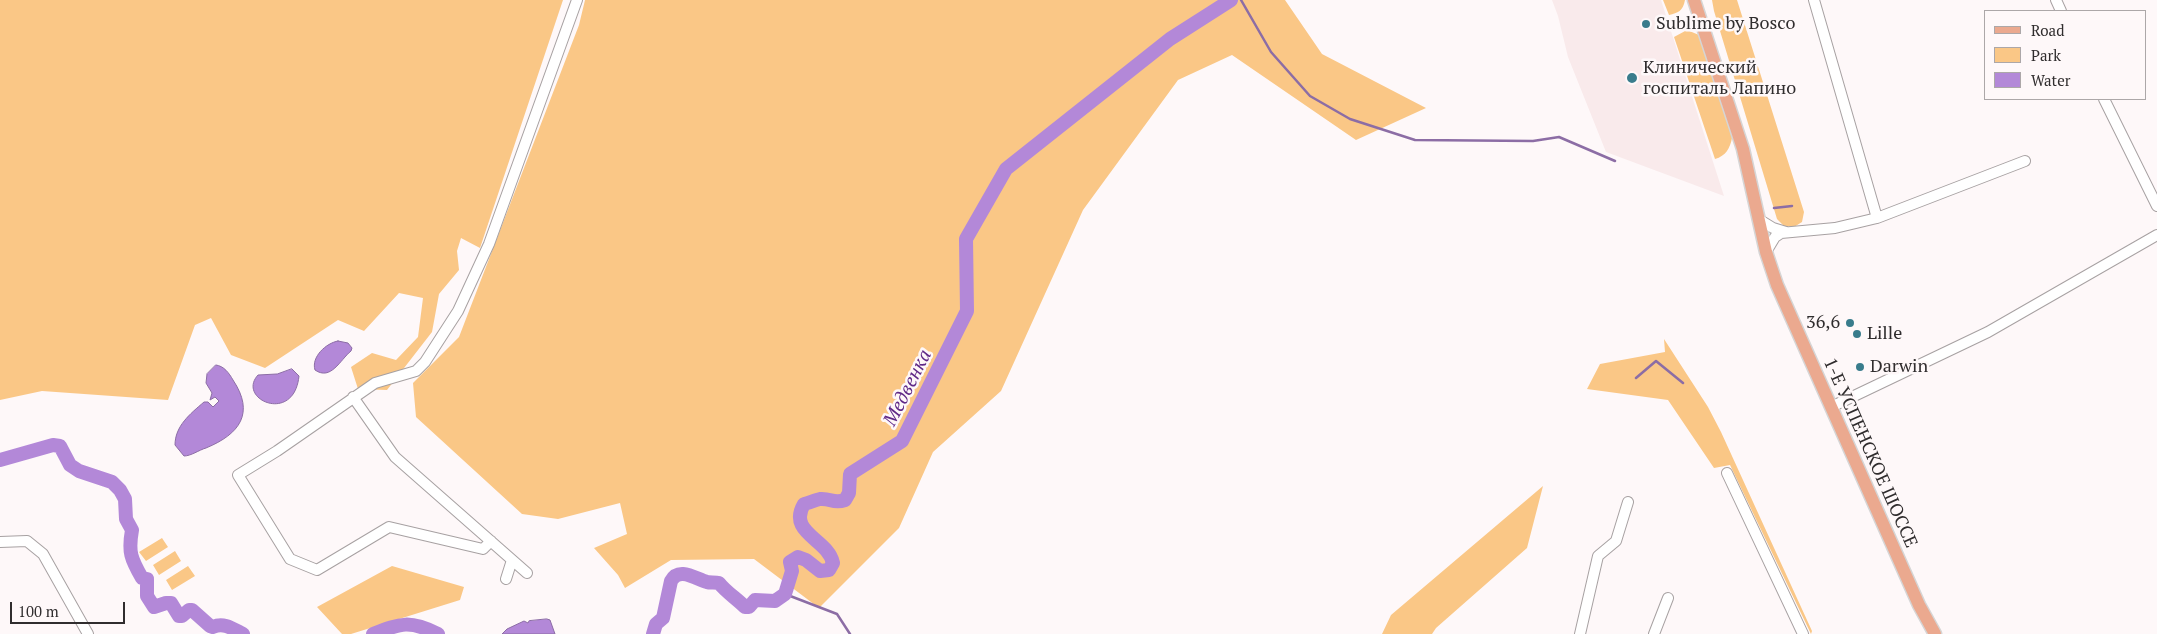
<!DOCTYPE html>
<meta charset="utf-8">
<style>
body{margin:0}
#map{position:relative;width:2157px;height:634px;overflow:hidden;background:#fef8f9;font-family:"PT Serif",serif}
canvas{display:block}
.legend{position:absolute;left:1984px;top:10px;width:162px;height:90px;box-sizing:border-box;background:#fef8f9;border:1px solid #aca7a8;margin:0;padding:6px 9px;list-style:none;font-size:15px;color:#302d2e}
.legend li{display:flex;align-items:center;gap:10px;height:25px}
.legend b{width:25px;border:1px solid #aca7a8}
.scale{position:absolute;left:10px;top:602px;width:115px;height:22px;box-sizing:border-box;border:2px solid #302d2e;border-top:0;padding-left:6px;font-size:15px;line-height:18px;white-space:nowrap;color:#302d2e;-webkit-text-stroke:4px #fef8f9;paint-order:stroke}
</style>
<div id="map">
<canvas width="2157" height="634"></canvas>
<ul class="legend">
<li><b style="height:6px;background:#eba98f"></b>Road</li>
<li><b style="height:14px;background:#fac786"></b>Park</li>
<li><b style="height:14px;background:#b388d8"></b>Water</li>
</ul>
<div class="scale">100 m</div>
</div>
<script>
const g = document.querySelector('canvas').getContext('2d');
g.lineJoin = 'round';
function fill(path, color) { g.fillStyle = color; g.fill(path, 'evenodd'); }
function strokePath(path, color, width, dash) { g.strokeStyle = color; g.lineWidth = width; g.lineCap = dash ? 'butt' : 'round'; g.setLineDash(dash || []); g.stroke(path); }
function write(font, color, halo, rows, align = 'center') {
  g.font = font + ' "PT Serif",serif'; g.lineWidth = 5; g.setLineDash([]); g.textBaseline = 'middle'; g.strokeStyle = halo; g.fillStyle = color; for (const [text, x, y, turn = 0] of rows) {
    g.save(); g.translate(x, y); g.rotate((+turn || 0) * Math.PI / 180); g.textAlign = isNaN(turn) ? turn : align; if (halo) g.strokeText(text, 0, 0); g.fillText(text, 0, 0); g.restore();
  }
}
fill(new Path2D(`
 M1552,0H1661L1724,196L1606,152L1568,57L1558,16Z`), '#f9eaeb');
fill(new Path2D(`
 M0,0H563L480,248L461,238L457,251L459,270L439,294L432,332L387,390L358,389L351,367L372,353L396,360L418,337L423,298L399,293L364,331L338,320L265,368L231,355L211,318L195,325L168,400L42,391L0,400Z
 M585,0H1285L1322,54L1426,108L1356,140L1232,55L1178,80L1083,210L1001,391L933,452L899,528L819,608L754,559L671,560L625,588L618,575L594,548L627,534L620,503L558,519L522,514L416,417L413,383L459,337L579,25Z
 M1663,0H1685C1683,11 1678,13 1669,15Z
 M1712,0H1737L1804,212L1802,222L1794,227L1784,226L1777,219L1714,11Z
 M1687,30L1699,35L1703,43L1732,138C1730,148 1726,156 1715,159L1674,37Z
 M1664,339L1708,407L1721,432L1812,631L1811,634L1730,465L1714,468L1668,400L1587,389L1600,364L1665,352Z
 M1543,486L1527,548L1436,628L1432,634H1382L1391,615Z
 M162,538L168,547L146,561L139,552Z
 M175,551L181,561L159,575L153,565Z
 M188,566L195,576L172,590L166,580Z
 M392,566L464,587L460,600L351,634H342L317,607Z`), '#fac786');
const water = new Path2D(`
 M338,341L348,343L352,348L351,351C340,360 331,381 315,370C311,357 326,343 338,341Z
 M216,365C224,366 229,373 233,380C255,413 240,434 206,448C199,450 191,456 184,456L175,445C175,426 190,414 204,402H208L213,407L219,401L215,397L210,400L212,393L206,383L207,374Z
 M292,369L299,376C294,425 236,399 258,375L277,374Z
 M547,619L550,620L555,634H502L507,629L524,621L528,623L529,621Z`);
fill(water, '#b388d8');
strokePath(water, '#8c6da5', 1);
strokePath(new Path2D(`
 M1241,0L1271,52L1310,96L1350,119L1415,140L1533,141L1559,137L1615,161
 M1774,208L1792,206
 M1636,378L1656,361L1683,383
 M785,594L837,614L850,634`), '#8c6da5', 2.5);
strokePath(new Path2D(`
 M0,460L53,445L60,446L70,465L79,471L112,482L120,490L125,499L126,519L132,530C128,552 131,559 142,578L147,579V596L154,607L166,603H171L179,616H182L189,610H192L210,626L213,627C224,622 233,629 243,634
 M373,634C401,623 410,620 438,634
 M653,634L656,624L663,618L671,581C679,566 696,579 707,582C710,583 715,582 719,583C726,592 736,598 745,607H749L755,600L775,601L785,594L792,571L790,562L798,557L806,560L820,571L829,570L833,563C828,539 787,533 804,504C809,503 815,500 820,499C831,498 833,504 845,500L849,493L850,474L902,441L967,311L966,239L1006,169L1170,39L1231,0`), '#b388d8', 14);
const minor = new Path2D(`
 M1814,0L1877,218
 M2056,0L2061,11
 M2104,99L2157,206
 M1760,220L1773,228L1786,232
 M1766,252L1775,237L1781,233L1835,228L1877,218L2025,161
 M353,397L395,457L527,573
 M1831,407L1988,332L2157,235
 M1727,473L1803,634
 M491,541L483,549L389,527L317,570L290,559L238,475L277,451L375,383L416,371L425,362L458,311L489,244L577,0
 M0,542L27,541L43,554L88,634
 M506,579L512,560
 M1580,634L1598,556L1616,541L1628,502
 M1654,634L1668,598`);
const major = new Path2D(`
 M1694,0L1743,149L1766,252L1777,285L1919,605L1935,634`);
strokePath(minor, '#a7a1a2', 12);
strokePath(major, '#d6d5d5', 15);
strokePath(minor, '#fff', 10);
strokePath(major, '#eba98f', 12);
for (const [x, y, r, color] of [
 [1646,24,5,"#397c8c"],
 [1632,78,6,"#397c8c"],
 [1850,323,5,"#397c8c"],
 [1857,334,5,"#397c8c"],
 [1860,367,5,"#397c8c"]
]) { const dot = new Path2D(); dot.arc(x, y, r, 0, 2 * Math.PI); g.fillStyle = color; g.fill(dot); strokePath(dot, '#fef8f9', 2); }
write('18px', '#302d2e', '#fef8f9', [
 ["Sublime by Bosco",1656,24],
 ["Клинический",1643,68],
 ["госпиталь Лапино",1643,89],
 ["36,6",1840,323,"right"],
 ["Lille",1867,334],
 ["Darwin",1870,367]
], 'left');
write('18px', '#302d2e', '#fef8f9', [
 ["1-Е УСПЕНСКОЕ ШОССЕ",1870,453,66]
]);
write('italic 19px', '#602987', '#fef8f9', [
 ["Медвенка",908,388,-63]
]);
</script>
